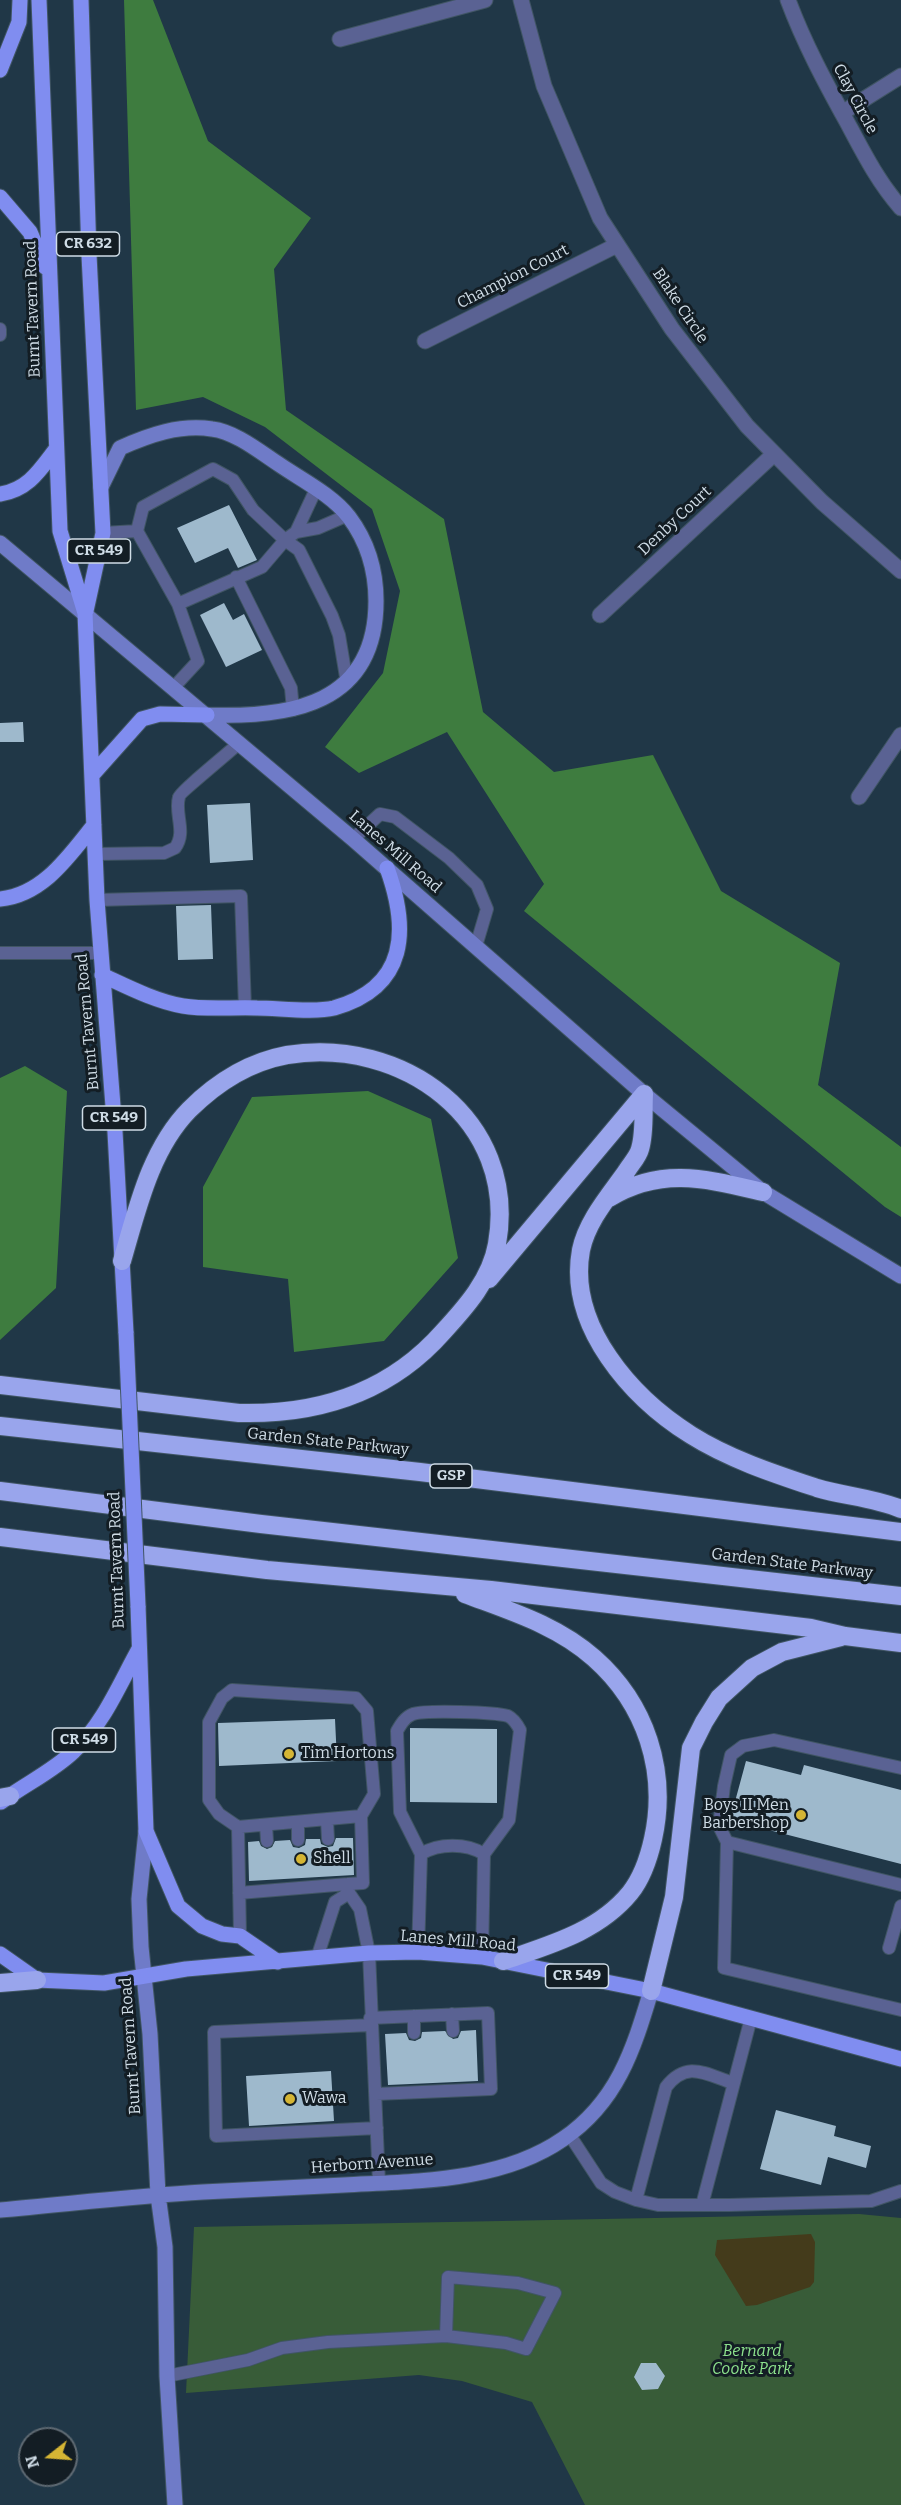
<!DOCTYPE html>
<style>
body{margin:0}
#map{position:relative;width:901px;height:2505px;overflow:hidden;background:#203747;font-family:Bitter,serif}
canvas{display:block}
.north{position:absolute;left:18px;top:2427px;width:60px;height:60px;box-sizing:border-box;background:#131d24;border:2px solid #5e6972;border-radius:50%;rotate:253deg;font-size:16px;font-weight:700;line-height:24px;text-align:center;color:#cfdce6}
.north::after{content:'';display:block;margin:auto;width:21px;height:27px;background:#d5b534;clip-path:polygon(50% 0,100% 100%,50% 72%,0 100%)}
</style>
<div id="map">
<canvas width="901" height="2505"></canvas>
<div class="north">N</div>
</div>
<script>
const g = document.querySelector('canvas').getContext('2d');
g.lineJoin = 'round';
function fill(path, color) { g.fillStyle = color; g.fill(path, 'evenodd'); }
function strokePath(path, color, width, dash) { g.strokeStyle = color; g.lineWidth = width; g.lineCap = dash ? 'butt' : 'round'; g.setLineDash(dash || []); g.stroke(path); }
function write(font, color, halo, rows, align = 'center') {
  g.font = font + ' Bitter,serif'; g.lineWidth = 6; g.setLineDash([]); g.textBaseline = 'middle'; g.strokeStyle = halo; g.fillStyle = color; for (const [text, x, y, turn = 0] of rows) {
    g.save(); g.translate(x, y); g.rotate((+turn || 0) * Math.PI / 180); g.textAlign = isNaN(turn) ? turn : align; if (halo) g.strokeText(text, 0, 0); g.fillText(text, 0, 0); g.restore();
  }
}
fill(new Path2D(`
 M859,2214L901,2218V2505H585L532,2402L462,2381L419,2375L186,2393L194,2227Z`), '#385c38');
fill(new Path2D(`
 M124,0H153L208,141L311,218L274,269L286,410L444,519L483,712L554,772L653,755L721,891L840,963L818,1085L901,1147V1217L885,1207L524,911L544,884L447,732L359,773L325,747L383,673L400,591L372,509L265,427L203,397L136,410Z
 M25,1066L67,1091L56,1288L0,1340V1078Z
 M368,1091L431,1119L458,1258L384,1341L294,1352L288,1279L203,1267V1187L252,1097Z`), '#3e7c3f');
fill(new Path2D(`
 M811,2234L815,2242L814,2282L810,2287L757,2305L746,2306L715,2255L717,2240Z`), '#443b1b');
fill(new Path2D(`
 M229,505L257,560L238,568L228,548L195,563L177,528Z
 M224,603L233,620L244,614L262,650L226,667L200,615Z
 M23,722L24,742H0V723Z
 M250,803L253,860L210,863L207,805Z
 M211,905L213,959L178,960L176,906Z
 M335,1719L337,1761L219,1766L218,1723Z
 M410,1728L497,1729V1803L410,1802Z
 M746,1761L801,1775L804,1765L901,1790V1864L730,1820Z
 M336,1838H353L354,1875L249,1881L248,1842L259,1841L261,1846L267,1849L272,1847L275,1841L290,1840L293,1847L299,1848L305,1845L306,1839H320L321,1844L328,1847L333,1846Z
 M476,2030L478,2081L388,2085L385,2034L406,2033L409,2040L415,2041L421,2038L422,2032L445,2031L453,2039L458,2038L461,2031Z
 M331,2071L334,2121L249,2126L246,2076Z
 M776,2110L836,2126L834,2136L871,2146L866,2168L828,2157L821,2185L760,2169Z
 M641,2363H656L665,2376L658,2389L642,2390L634,2377Z`), '#9eb9cc');
const lane = new Path2D(`
 M0,329V335
 M316,489L296,532L318,528L348,515
 M137,531L178,604L198,661L174,687
 M103,533L137,531L143,507L213,469L233,480L253,510L285,540L296,532
 M236,577L291,688L293,710
 M178,604L262,567L285,540L299,550L332,616L339,635L347,683
 M353,839L380,814L395,817L449,858L477,885L487,909L476,946
 M95,854L164,853L175,848C187,832 174,814 179,797C180,792 231,751 239,743
 M97,900L241,896L245,1008
 M0,953H100
 M327,1820L328,1839
 M298,1822V1840
 M266,1825L267,1841
 M238,1827L240,1936
 M727,1842L719,1826L724,1786L731,1755L743,1746L774,1740L901,1768
 M421,1854L400,1812L397,1731C401,1724 405,1717 413,1714C426,1710 494,1712 508,1716C514,1719 517,1724 520,1730L509,1820L484,1854
 M901,1885L727,1842L724,1968L901,2010
 M239,1893L348,1884
 M349,1893L348,1884L363,1883L361,1816L374,1794L367,1711L356,1698L232,1690L222,1698L209,1722V1800L219,1814L238,1827L361,1816
 M889,1948L901,1906
 M418,1952L421,1854C439,1843 466,1843 484,1854L482,1957
 M317,1958L335,1902L349,1893L360,1909L369,1953L379,2183
 M452,2014L453,2031
 M414,2016V2033
 M370,2018L488,2013L491,2089L376,2094
 M371,2025L214,2032L216,2136L377,2128
 M569,2134L601,2183L615,2192L636,2200L658,2205H729L871,2201L901,2191
 M636,2200L666,2087C687,2060 705,2074 733,2083
 M702,2205L751,2018
 M167,2376L248,2360L282,2348L328,2342L446,2336L506,2343L526,2349L555,2293L518,2283L448,2277L446,2336`);
const street = new Path2D(`
 M521,0L544,86L600,218L672,329L747,426L822,502L901,571
 M788,0C804,43 825,82 847,122C863,152 878,182 901,208
 M340,39L485,0
 M842,113L901,76
 M425,341L617,245
 M600,615L774,454
 M859,797L901,735`);
const secondary = new Path2D(`
 M101,487L120,448C149,435 180,424 212,429C236,432 260,452 280,465C302,480 332,495 349,517C367,541 376,571 376,601C376,705 290,718 207,715
 M0,543L353,839L644,1094L763,1192L901,1276
 M146,1831L139,1899L141,1947L150,2034L158,2195L165,2247L167,2376L175,2505
 M0,2210C68,2204 135,2196 203,2192C250,2190 297,2187 344,2185C416,2181 501,2182 563,2139C617,2102 633,2051 651,1991`);
const primary = new Path2D(`
 M39,0L60,531L85,613L97,900L115,1132L126,1333
 M81,0L89,255L103,533L86,611
 M0,70L19,22L20,0
 M0,197L30,232L45,267
 M0,494C28,490 40,470 56,449
 M93,774L142,719L160,714L207,715
 M0,899C43,895 69,856 94,825
 M102,975C128,987 155,1001 183,1006C206,1010 233,1007 257,1008C278,1008 314,1013 334,1008C408,987 409,929 387,868
 M138,1606L146,1831L178,1906L202,1926L222,1934L240,1936L278,1962
 M1,1802C25,1784 52,1772 74,1751C103,1725 120,1683 139,1649
 M0,1954L37,1980L104,1983L186,1969L369,1953L418,1952L482,1957L651,1991L901,2059`);
const highway = new Path2D(`
 M644,1094C643,1111 645,1133 640,1149C638,1157 630,1165 626,1172C609,1196 587,1221 581,1250C567,1326 632,1398 691,1435C729,1459 775,1474 817,1488C844,1496 875,1498 901,1509
 M609,1198C662,1166 707,1179 763,1192
 M489,1279L644,1094
 M0,1385L239,1413C318,1415 390,1392 443,1332C466,1307 491,1279 497,1244C519,1119 401,1036 287,1055C249,1062 215,1084 189,1110C150,1150 137,1210 122,1261
 M0,1426L420,1472L901,1532
 M0,1491L261,1524L901,1596
 M0,1537L267,1570L491,1590L811,1628L845,1636L901,1643
 M465,1594C510,1611 557,1625 594,1658C646,1704 668,1771 653,1839C649,1857 642,1878 630,1893C598,1932 549,1945 503,1961
 M0,1798L10,1796
 M0,1983L37,1980
 M651,1991L674,1897L691,1748L704,1722L719,1698L752,1668L782,1652L841,1637`);
strokePath(lane, '#405564', 14);
strokePath(street, '#405564', 17);
strokePath(secondary, '#405564', 17);
strokePath(primary, '#405564', 17);
strokePath(highway, '#405564', 20);
strokePath(lane, '#5a6293', 12);
strokePath(street, '#5a6293', 15);
strokePath(secondary, '#6f7bc8', 15);
strokePath(primary, '#808df0', 15);
strokePath(highway, '#99a5ec', 18);
const primaryBridge = new Path2D(`
 M126,1333L138,1606`);
strokePath(primaryBridge, '#405564', 17, []);
strokePath(primaryBridge, '#808df0', 15);
for (const [x, y, r, color] of [
 [289,1754,6,"#d5b534"],
 [801,1815,6,"#d5b534"],
 [301,1859,6,"#d5b534"],
 [290,2099,6,"#d5b534"]
]) { const dot = new Path2D(); dot.arc(x, y, r, 0, 2 * Math.PI); g.fillStyle = color; g.fill(dot); strokePath(dot, '#131d24', 2); }
for (const [x, y, w] of [
 [88,244,63],
 [99,551,63],
 [114,1118,63],
 [451,1476,42],
 [84,1740,63],
 [577,1976,63]
]) { const box = new Path2D(); box.roundRect(x - w / 2, y - 12, w, 24, 4.5); g.fillStyle = '#131d24'; g.fill(box); strokePath(box, '#cfdce6', 1.5); }
write('bold 15px', '#cfdce6', null, [
 ["CR 632",88,244],
 ["CR 549",99,551],
 ["CR 549",114,1118],
 ["GSP",451,1476],
 ["CR 549",84,1740],
 ["CR 549",577,1976]
]);
write('16px', '#cfdce6', '#131d24', [
 ["Clay Circle",855,99,62],
 ["Champion Court",513,277,-27],
 ["Blake Circle",680,306,56],
 ["Burnt Tavern Road",33,309,-92],
 ["Denby Court",675,521,-43],
 ["Lanes Mill Road",395,852,41],
 ["Burnt Tavern Road",88,1022,-95],
 ["Garden State Parkway",328,1442,6],
 ["Burnt Tavern Road",117,1560,-92],
 ["Garden State Parkway",792,1564,7],
 ["Lanes Mill Road",458,1941,5],
 ["Burnt Tavern Road",131,2046,-94],
 ["Herborn Avenue",372,2164,-4]
]);
write('16px', '#cfdce6', '#131d24', [
 ["Tim Hortons",301,1754],
 ["Boys II Men",789,1806,"right"],
 ["Barbershop",789,1824,"right"],
 ["Shell",313,1859],
 ["Wawa",302,2099]
], 'left');
write('italic 16px', '#8de28d', '#131d24', [
 ["Bernard",752,2352],
 ["Cooke Park",752,2370]
]);
</script>
